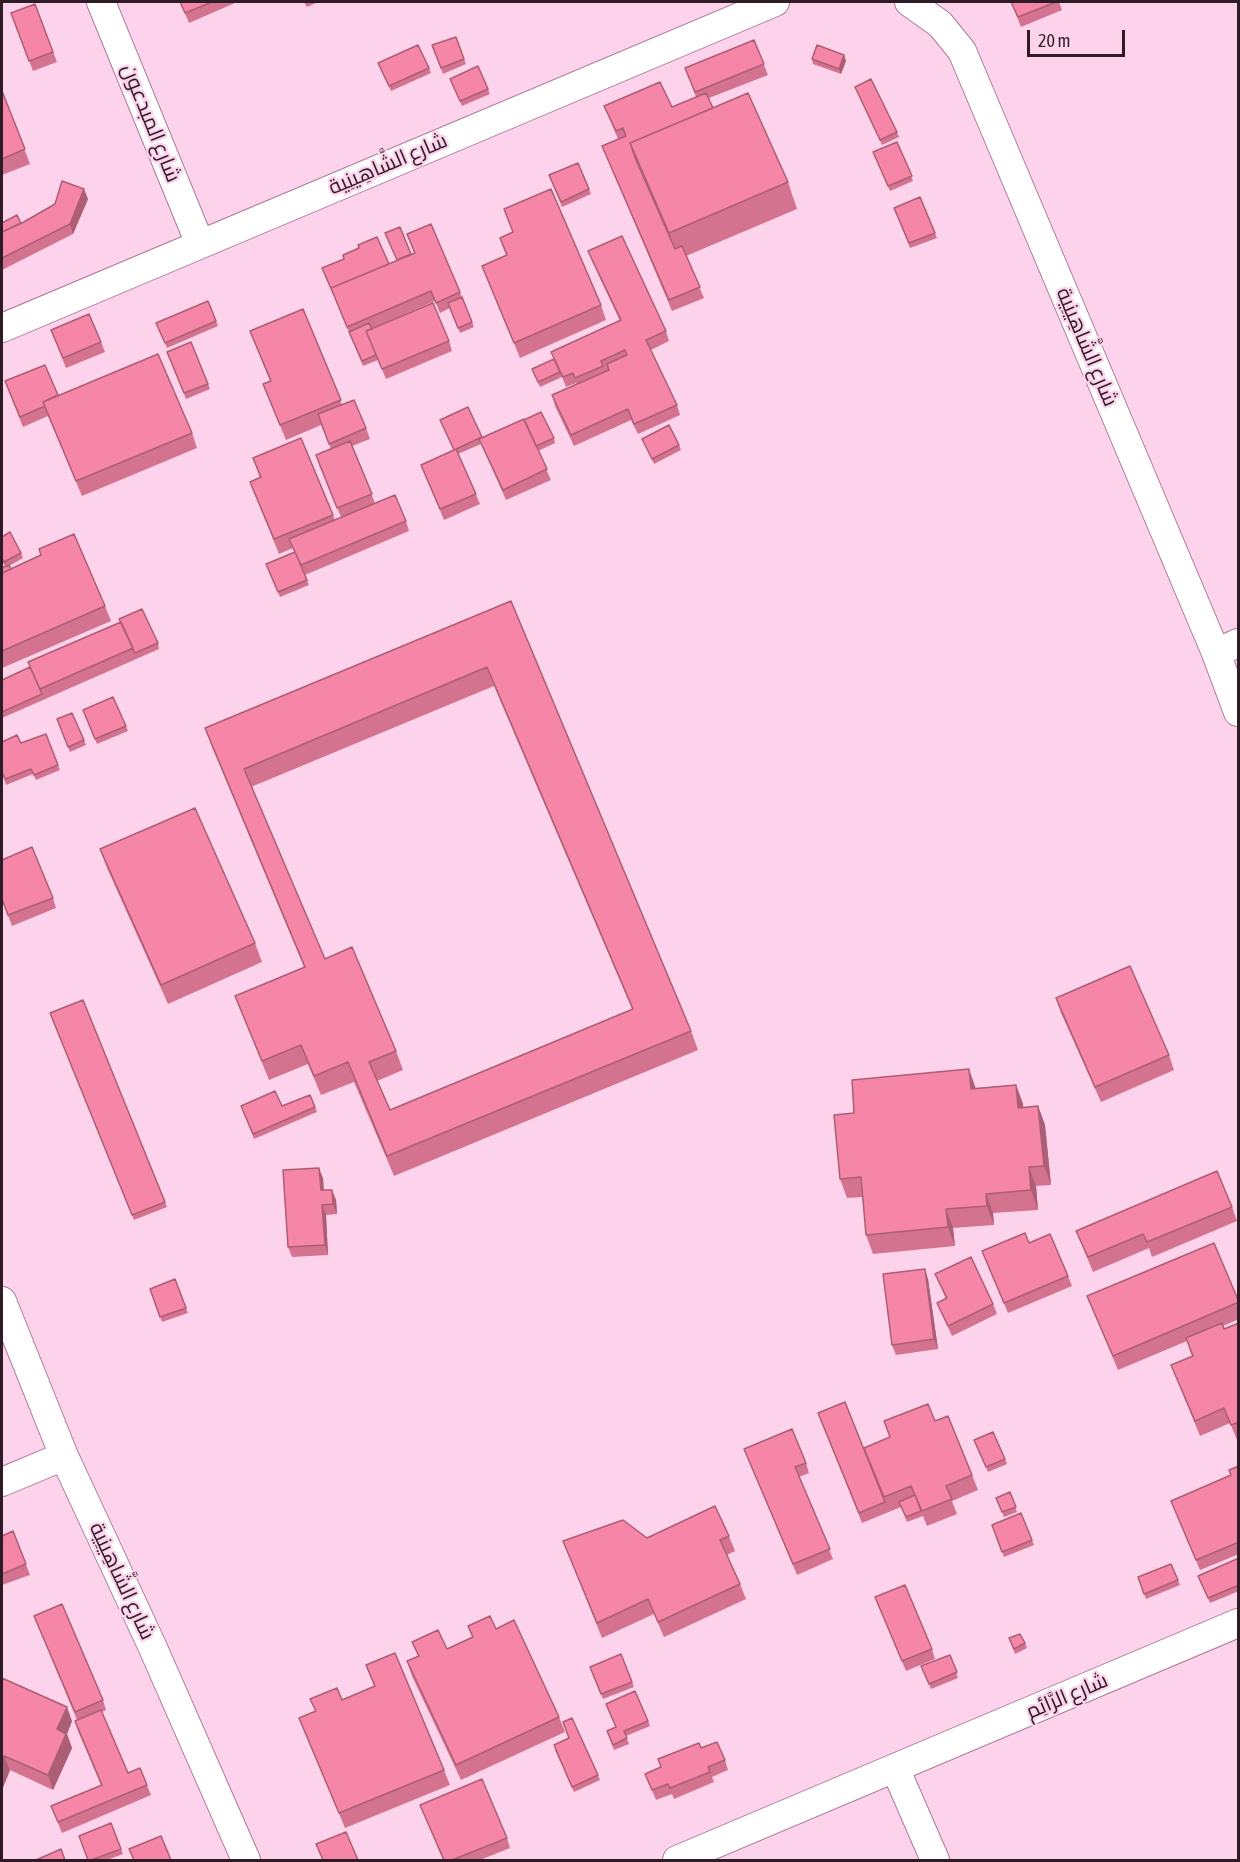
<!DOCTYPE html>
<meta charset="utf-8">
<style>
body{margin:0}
#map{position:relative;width:1240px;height:1862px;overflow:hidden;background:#fdd3ec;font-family:"Asap Condensed",sans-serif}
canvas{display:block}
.frame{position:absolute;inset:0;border:3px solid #2d1b26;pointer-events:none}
.scale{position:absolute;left:1027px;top:30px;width:98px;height:27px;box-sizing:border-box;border:3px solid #2d1b26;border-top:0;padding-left:8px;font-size:18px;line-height:21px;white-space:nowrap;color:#2d1b26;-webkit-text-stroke:4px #fdd3ec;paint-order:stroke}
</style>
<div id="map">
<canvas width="1240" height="1862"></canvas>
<div class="frame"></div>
<div class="scale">20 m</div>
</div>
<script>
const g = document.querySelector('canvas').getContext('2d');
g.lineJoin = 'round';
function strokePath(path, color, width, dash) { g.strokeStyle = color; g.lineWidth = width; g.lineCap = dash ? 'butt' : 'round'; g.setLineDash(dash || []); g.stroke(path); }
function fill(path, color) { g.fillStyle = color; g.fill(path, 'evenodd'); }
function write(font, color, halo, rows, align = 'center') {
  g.font = font + ' "Asap Condensed",Cairo,sans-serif'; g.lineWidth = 4.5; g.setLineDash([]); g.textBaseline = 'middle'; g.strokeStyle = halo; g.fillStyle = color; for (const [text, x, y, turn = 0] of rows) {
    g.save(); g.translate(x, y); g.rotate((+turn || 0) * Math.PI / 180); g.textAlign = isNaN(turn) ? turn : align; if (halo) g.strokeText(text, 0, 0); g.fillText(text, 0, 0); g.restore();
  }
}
const minor = new Path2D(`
 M101,2L200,244
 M909,2L940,24L962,51L1216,653L1238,712
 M2,328L775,2
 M1216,653L1238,643
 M2,1301L64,1456L153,1648L246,1860
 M2,1482L64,1456
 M895,1768L935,1860
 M677,1860L1238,1623`);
strokePath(minor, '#ab7b99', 30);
strokePath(minor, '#fff', 28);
fill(new Path2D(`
 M180,2H234L235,3L189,23Z
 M304,2H318L307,7Z
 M1011,2H1059L1062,10L1021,27Z
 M35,4L57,62L33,71L11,13Z
 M754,40L768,75L709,98L713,108L788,182L797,209L686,256L704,298L672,311L602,146L618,139L604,106L672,107L696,97L685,68Z
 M432,45L464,59L466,64L443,74Z
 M844,55L846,61L841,74L813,64L812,59Z
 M378,63L429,68L431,73L391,91Z
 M478,66L490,94L462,106L450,79Z
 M855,87L897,132L899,137L882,145Z
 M2,91L30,164L2,175Z
 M897,142L913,181L890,191L875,157Z
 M578,163L591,194L562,207L549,175Z
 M920,197L937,238L910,248L894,208Z
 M88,199L73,234L2,270V223H21Z
 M504,209L601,305L606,320L520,358L482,266L506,255L500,238L513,232Z
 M407,234L460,292L474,327L460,333L450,308L440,313L435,301L372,328L449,341L452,351L386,379L378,360L363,366L322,268L389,264L414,253Z
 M588,251L666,331L669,341L651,350L677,405L680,415L638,434L631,420L574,446L555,406L552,395L577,384L576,383L566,387L562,377L540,387L534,374L554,359L551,352L620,321L592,261Z
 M208,301L218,326L167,348L156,323Z
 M303,309L342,405L366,428L370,439L352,446L375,503L406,521L409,531L305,575L309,585L280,597L266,564L294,552L293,548L279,554L250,482L260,478L253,458L301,438L335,520L341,517L319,465L331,449L321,425L286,440L263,384L270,381L250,331Z
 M51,330L101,342L105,352L66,368Z
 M191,342L210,389L186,399L167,352Z
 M9,392L58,395L192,433L197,448L82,496L48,416L23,427Z
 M482,437L554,438L555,443L538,451L551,480L506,500L481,444L458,454L480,504L444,520L421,465Z
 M642,439L679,445L681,450L654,464Z
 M2,537L21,553L23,558L9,566L11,569L105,606L111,621L2,668V569L5,567L2,560Z
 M511,601L691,1031L698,1050L394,1176L354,1082L321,1095L308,1064L269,1080L235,996L304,967L212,747L205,728ZM494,686L632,1009L390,1110L377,1081L403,1070L396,1051L325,959L251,787Z
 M158,643L159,649L2,718V680L30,667Z
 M113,697L128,731L97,744L83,710Z
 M57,719L84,740L86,745L70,752Z
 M21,743L58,765L60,770L36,780L33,774L6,785L2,772Z
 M100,849L255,943L262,962L168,1004L107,868Z
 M53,898L56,908L12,926L2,900Z
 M1056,998L1169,1055L1174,1070L1101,1102L1061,1013Z
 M83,1000L167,1207L134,1220L50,1013Z
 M1016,1085L1023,1104V1108L1038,1106L1045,1125L1051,1185L1036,1186L1038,1210L993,1213L994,1225L953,1228L955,1246L873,1254L866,1235L863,1197L847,1198L840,1179L854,1113L976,1088Z
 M310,1095L317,1112L254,1139L241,1106H282Z
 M323,1178L324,1190H332L336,1200L337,1214L326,1215L328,1255L292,1257L288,1247Z
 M1232,1207L1237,1221L1152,1257L1149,1248L1093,1272L1076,1231Z
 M982,1251L1068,1276L1072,1286L1008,1313Z
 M935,1274L993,1304L997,1314L952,1336L937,1303L946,1299Z
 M175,1279L188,1313L162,1322L150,1289Z
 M928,1279L938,1349L896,1355L892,1345Z
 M1087,1296L1239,1301V1319L1223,1326L1224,1329L1239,1323V1439L1237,1440L1230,1423L1200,1436L1171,1365L1192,1356L1187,1341L1118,1370Z
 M884,1421H935L972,1475L978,1490L952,1501L957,1514L927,1526L923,1516L907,1522L901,1507L862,1523L822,1423L864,1448L890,1437Z
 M974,1440L1005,1459L1007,1464L988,1472Z
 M744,1449L806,1463L809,1473L799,1477L833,1559L797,1575Z
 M1239,1466V1554L1200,1570L1171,1501L1231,1475Z
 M1010,1492L1017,1512L1004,1517L996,1498Z
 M1021,1513L1034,1545L1004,1557L992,1525Z
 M13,1531L30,1575L2,1585V1536Z
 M729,1536L735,1551L727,1555L740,1584L746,1599L664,1637L654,1614L602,1638L563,1541L647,1538Z
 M1239,1558V1591L1210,1603L1198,1576Z
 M1171,1564L1180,1585L1146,1599L1138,1577Z
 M875,1597L932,1649L935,1659L906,1671Z
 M34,1616L103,1700L106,1710L102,1712L128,1773L140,1768L151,1795L62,1833L51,1806L101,1785L78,1731L75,1721L77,1720Z
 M468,1626L496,1629L559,1717L565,1732L461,1780L412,1676L407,1661L418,1656L412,1642L447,1649L472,1637Z
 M1009,1638L1025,1643L1027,1648L1015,1654Z
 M621,1654L634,1687L603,1699L590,1667Z
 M950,1655L958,1678L931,1689L921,1666Z
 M366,1665L444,1770L450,1785L345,1828L299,1718L315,1711L310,1699L342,1700L374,1686Z
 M2,1679L72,1721L67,1734L72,1748L53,1790L10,1770L2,1790Z
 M648,1721L650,1726L626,1736L629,1744L614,1750L607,1731Z
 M569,1738L598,1775L600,1780L574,1792L555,1750Z
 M701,1748L725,1760L728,1770L712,1777L714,1782L674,1799L672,1794L656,1800L645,1774L661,1767L658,1759Z
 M420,1805L507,1838L510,1848L480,1860H443Z
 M111,1823L123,1854L107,1860H88Z`), '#d37390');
fill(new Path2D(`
 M844,55L846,61L841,74L839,69Z
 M84,189L88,199L73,234L70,224Z
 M969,1069L976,1089H971Z
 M1016,1085L1023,1104L1025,1127L1018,1108Z
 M1038,1106L1045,1125L1051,1185L1044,1166Z
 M1029,1167L1036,1186L1038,1210L1031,1190Z
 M319,1168L323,1178L324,1200L321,1190Z
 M332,1190L336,1200L337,1214L333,1204Z
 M986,1194L993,1213L994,1225L987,1206Z
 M322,1205L326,1215L328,1255L325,1245Z
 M946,1209L953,1228L955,1246L948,1227Z
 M925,1269L928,1279L938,1349L934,1339Z
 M67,1707L72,1721L67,1734L72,1748L53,1790L48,1775L57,1729Z
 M4,1756L10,1770L2,1790V1762Z`), '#ac5e75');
const building = new Path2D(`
 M180,2H212L185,13Z
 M1011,2H1056L1018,17Z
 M35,4L53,52L29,61L11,13Z
 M456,37L464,59L441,68L432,45Z
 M754,40L764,64L695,92L685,68Z
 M418,45L429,68L389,86L378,63Z
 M817,45L844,55L839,69L812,59Z
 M478,66L488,89L460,101L450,79Z
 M871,79L897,132L880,140L855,87Z
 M660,82L672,107L706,93L713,108L630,143L636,160L675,249L682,246L700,287L669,300L602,146L626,136L623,128L616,131L604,106Z
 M2,91L25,149L2,159Z
 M748,93L788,182L669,233L630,143Z
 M897,142L912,176L888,186L873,152Z
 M578,163L589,189L561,202L549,175Z
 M62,181L84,189L70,224L2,258V232L22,223L55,204Z
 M551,189L601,305L514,343L482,266L507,255L500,238L513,232L504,209Z
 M920,197L935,233L909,243L894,208Z
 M17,215L21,223L2,232V223Z
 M431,224L460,292L436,303L431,291L347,327L331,288L415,253L407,234Z
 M400,227L411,254L397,260L385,233Z
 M622,236L666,331L646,340L677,405L634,424L628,409L571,435L552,395L609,370L607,364L627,355L625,350L601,361L603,366L575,378L573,373L563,377L551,352L621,320L588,251Z
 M377,237L389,264L331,288L333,293L322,268L344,259L343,255L359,248L358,245Z
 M462,297L472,322L458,328L448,303Z
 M208,301L216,321L165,343L156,323Z
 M433,303L449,341L382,369L366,331Z
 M303,309L341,400L280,425L263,384L271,381L250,331Z
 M89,314L101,342L63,358L51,330Z
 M369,323L372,329L366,331L376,355L362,361L349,332Z
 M191,342L208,384L184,393L167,352Z
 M158,354L192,433L76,481L43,402Z
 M554,359L560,372L538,382L532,369Z
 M45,365L58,395L43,402L45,406L20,417L5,381Z
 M354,400L366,428L329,444L318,414Z
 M468,407L482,437L454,450L440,420Z
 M541,412L554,438L536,446L524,420Z
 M524,419L547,469L503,490L479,439Z
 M669,425L679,445L652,459L642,439Z
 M301,438L333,515L274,539L250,482L261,477L253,458Z
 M350,441L372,494L337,508L316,455Z
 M456,449L476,494L440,509L421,465Z
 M395,495L406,521L301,565L289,539Z
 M10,532L21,553L4,562L2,558V537Z
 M74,534L105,606L2,651V573L41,555L39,549Z
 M295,552L307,580L278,592L266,564Z
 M9,565L11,569L2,573V568Z
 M511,601L691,1031L387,1156L348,1062L314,1076L301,1045L262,1061L235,996L305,967L205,728ZM487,667L633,1009L390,1110L369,1062L396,1051L352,947L325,959L244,769Z
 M142,609L158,643L135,653L119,619Z
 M121,622L133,648L40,689L28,662Z
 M30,667L42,694L2,712V680Z
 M113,697L126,726L95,739L83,710Z
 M72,713L84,740L68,747L57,719Z
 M46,734L58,765L34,775L31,769L5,779L2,772V742L17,735L21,743Z
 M195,808L255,943L161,985L100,849Z
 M32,847L53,898L8,915L2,899V860Z
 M1130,966L1169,1055L1095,1087L1056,998Z
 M83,1000L165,1202L132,1215L50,1013Z
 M969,1069L971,1089L1016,1085L1018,1108L1038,1106L1044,1166L1029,1167L1031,1190L986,1194L987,1206L946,1209L948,1227L866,1235L861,1177L840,1179L834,1115L854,1113L852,1080Z
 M275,1091L282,1106L310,1095L315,1107L253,1134L241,1106Z
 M319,1168L321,1190H332L333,1204L322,1205L325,1245L288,1247L283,1170Z
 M1217,1171L1232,1207L1147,1242L1143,1234L1088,1257L1076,1231Z
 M1025,1233L1029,1243L1050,1234L1068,1276L1004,1303L982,1251Z
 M1214,1243L1239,1302L1113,1356L1087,1296Z
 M971,1257L993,1304L948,1326L937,1303L947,1298L935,1274Z
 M925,1269L934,1339L892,1345L883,1274Z
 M175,1279L186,1308L160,1317L150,1289Z
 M1222,1323L1224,1329L1239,1323V1422L1231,1425L1224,1408L1195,1421L1171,1365L1193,1356L1186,1338Z
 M845,1402L885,1502L859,1513L818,1413Z
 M928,1404L935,1421L948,1416L972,1475L946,1486L952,1499L922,1511L911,1486L884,1497L864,1448L890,1437L884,1421Z
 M792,1429L806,1463L795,1467L830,1549L793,1564L744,1449Z
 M993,1432L1005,1459L986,1467L974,1440Z
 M1239,1466V1542L1196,1560L1171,1501L1231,1475L1229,1470Z
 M1010,1492L1016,1507L1002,1512L996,1498Z
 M915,1495L921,1511L906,1517L899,1502Z
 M715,1506L729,1536L720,1540L740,1584L658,1622L648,1599L597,1623L563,1541L623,1520L647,1538Z
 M1021,1513L1032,1540L1002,1552L992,1525Z
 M13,1531L26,1564L2,1574V1536Z
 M1239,1558V1585L1208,1598L1198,1576Z
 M1171,1564L1178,1580L1144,1594L1138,1577Z
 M905,1585L932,1649L902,1661L875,1597Z
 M62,1604L103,1700L75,1712L34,1616Z
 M490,1616L496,1629L514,1620L559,1717L456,1765L407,1661L419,1656L412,1642L438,1630L447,1649L473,1637L468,1626Z
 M1020,1634L1025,1643L1014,1649L1009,1638Z
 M395,1653L444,1770L339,1813L299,1718L316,1711L310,1699L337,1688L342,1700L375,1686L366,1665Z
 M621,1654L632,1682L601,1694L590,1667Z
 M950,1655L957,1672L929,1684L921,1666Z
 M2,1678L67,1707L57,1729L66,1734L48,1775L4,1756L2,1762Z
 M635,1691L648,1721L624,1731L627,1738L613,1745L607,1731L616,1727L606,1704Z
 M101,1710L128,1773L140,1768L147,1785L58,1822L51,1806L102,1785L75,1721Z
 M572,1718L598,1775L572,1787L554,1745L569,1738L563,1722Z
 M717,1742L725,1760L708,1767L710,1772L670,1788L668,1784L652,1790L645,1774L661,1767L658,1759L699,1743L701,1748Z
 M482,1779L507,1838L452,1860H444L420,1805Z
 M111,1823L121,1849L91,1860H88L79,1836Z
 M346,1832L358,1860H323L316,1844Z
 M161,1836L171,1860H134L129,1849Z
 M61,1849L65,1860H36Z`);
fill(building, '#f586a7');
strokePath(building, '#ac5e75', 1.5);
write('21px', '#2d1b26', '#fdd3ec', [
 ["شارع المبدعون",151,123,68],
 ["شارع الشَّاهِينِية",388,164,-23],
 ["شارع الشَّاهِينِية",1087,347,67],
 ["شارع الشَّاهِينِية",122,1581,65],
 ["شارع الرَّائِم",1067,1696,-23]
]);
</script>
